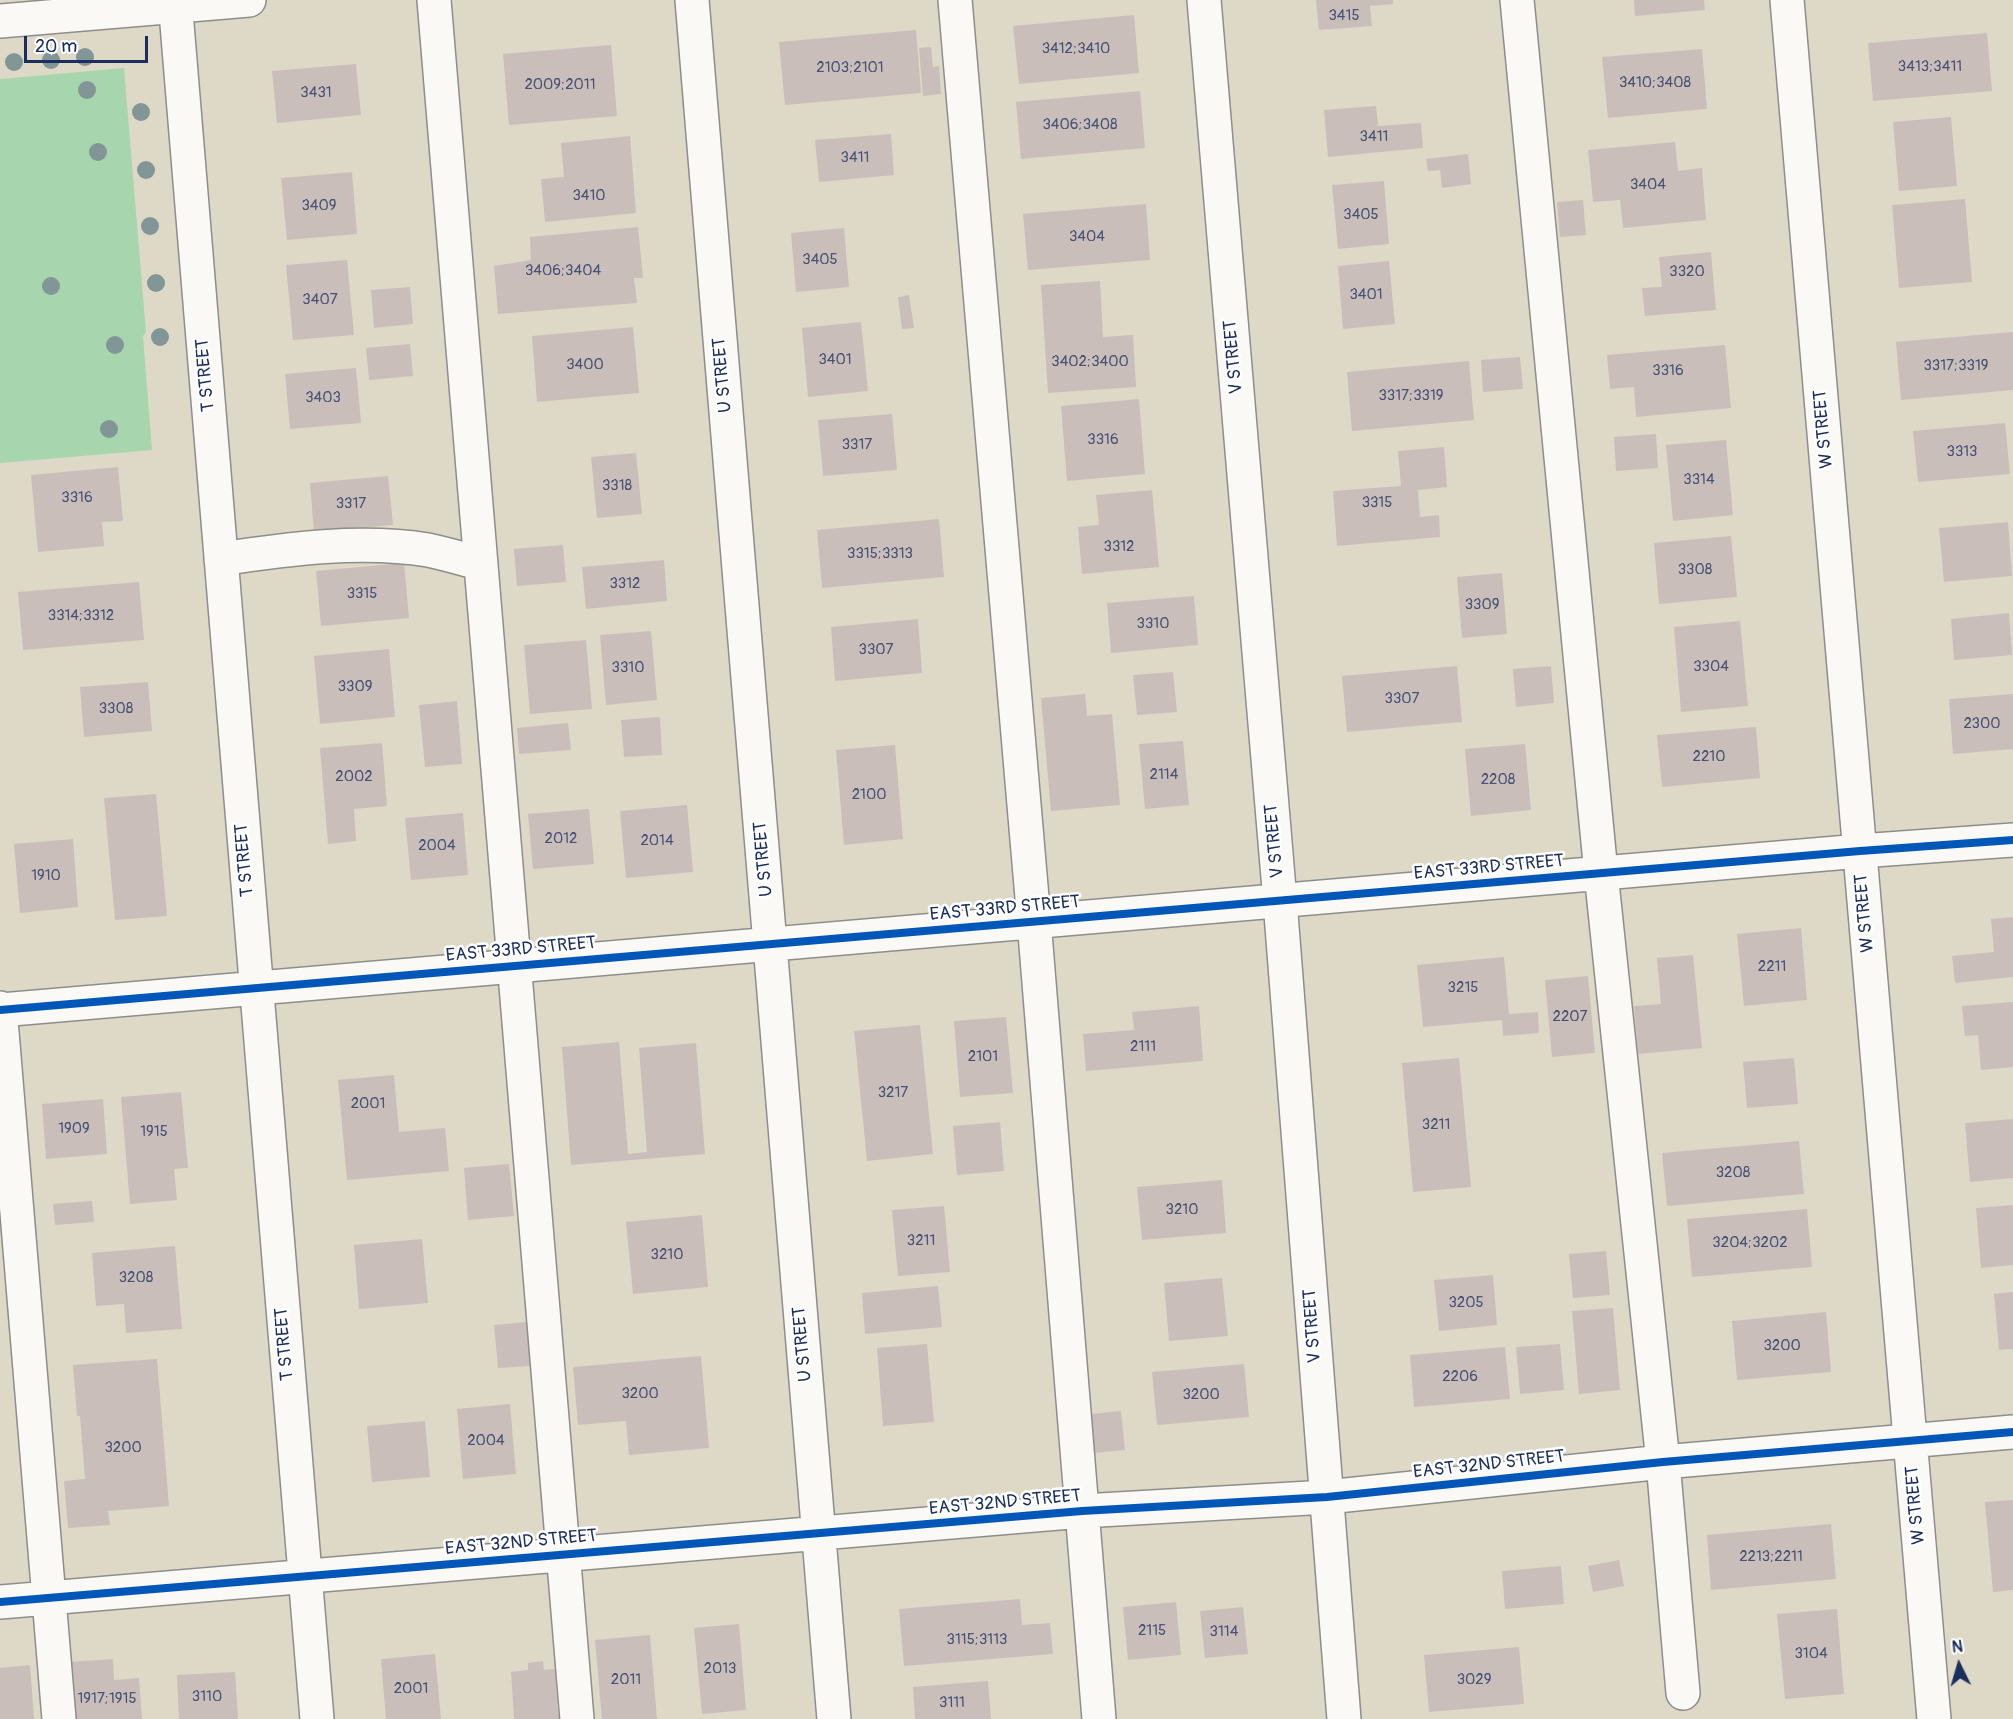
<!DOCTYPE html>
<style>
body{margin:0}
#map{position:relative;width:2013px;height:1719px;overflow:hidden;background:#ded9c6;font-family:Pangolin,sans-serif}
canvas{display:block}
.north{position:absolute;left:1929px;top:1635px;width:60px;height:60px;-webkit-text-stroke:4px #fff;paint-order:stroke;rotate:355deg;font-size:16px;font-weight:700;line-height:24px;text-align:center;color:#1b2f5e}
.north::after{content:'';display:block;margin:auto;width:21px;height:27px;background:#1b2f5e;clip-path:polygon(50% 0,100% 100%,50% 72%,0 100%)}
.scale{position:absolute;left:24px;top:36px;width:124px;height:27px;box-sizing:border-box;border:3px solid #1b2f5e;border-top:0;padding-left:8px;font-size:18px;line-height:21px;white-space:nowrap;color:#1b2f5e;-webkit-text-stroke:4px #fff;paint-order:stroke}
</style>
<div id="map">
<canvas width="2013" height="1719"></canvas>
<div class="north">N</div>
<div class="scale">20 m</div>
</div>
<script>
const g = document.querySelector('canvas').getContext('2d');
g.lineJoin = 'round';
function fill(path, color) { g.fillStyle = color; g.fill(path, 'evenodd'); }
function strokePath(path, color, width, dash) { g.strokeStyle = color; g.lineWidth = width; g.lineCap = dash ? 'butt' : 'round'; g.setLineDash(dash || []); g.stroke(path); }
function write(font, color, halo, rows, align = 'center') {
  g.font = font + ' Pangolin,sans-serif'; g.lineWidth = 5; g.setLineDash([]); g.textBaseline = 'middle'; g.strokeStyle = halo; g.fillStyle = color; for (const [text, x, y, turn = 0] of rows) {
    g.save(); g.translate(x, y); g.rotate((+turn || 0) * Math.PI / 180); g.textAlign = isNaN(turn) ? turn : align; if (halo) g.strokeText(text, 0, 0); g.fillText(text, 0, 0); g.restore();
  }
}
fill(new Path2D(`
 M124,68L146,332L143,336L152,450L0,463V79Z`), '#a7d6ae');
fill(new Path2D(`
 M1316,0H1393V4L1370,6L1372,26L1319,30Z
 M1634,0H1704L1705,10L1635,16Z
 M1134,15L1139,73L1019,84L1013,26Z
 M916,30L921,93L785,105L779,42Z
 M1987,33L1992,91L1873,101L1868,43Z
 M611,45L617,116L509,125L503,54Z
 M931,47L933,67L939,66L941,94L923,96L919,48Z
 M1702,49L1707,109L1608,118L1602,57Z
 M356,64L361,115L277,123L272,71Z
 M1140,91L1145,148L1021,159L1016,102Z
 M1376,106L1378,126L1421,123L1423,148L1328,157L1324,110Z
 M1951,117L1957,186L1899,191L1893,122Z
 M891,134L894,175L819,182L815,140Z
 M630,136L636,213L545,222L541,179L564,177L561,143Z
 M1675,142L1678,171L1702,168L1706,220L1623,228L1620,200L1593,202L1588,150Z
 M1468,154L1471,184L1442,188L1440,170L1428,171L1426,159Z
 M352,172L357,234L287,240L281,178Z
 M1384,181L1389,244L1338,249L1332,185Z
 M1965,199L1972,282L1899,288L1892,205Z
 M1583,200L1586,235L1560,237L1557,202Z
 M1146,204L1150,260L1028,270L1023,214Z
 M638,227L643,278H634L637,303L498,314L494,266L531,260L530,237Z
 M844,228L849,287L796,292L791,233Z
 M1711,252L1716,310L1645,316L1642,288L1662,287L1659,257Z
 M347,260L354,335L293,340L286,265Z
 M1389,261L1395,324L1343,329L1338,266Z
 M1100,281L1103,337L1133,335L1136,387L1048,393L1041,285Z
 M410,287L413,324L374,328L371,290Z
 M909,295L914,328L902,329L898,297Z
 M861,322L868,391L808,397L802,328Z
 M633,327L639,393L537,402L532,336Z
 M2013,332V390L1901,400L1896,342Z
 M410,344L413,376L369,380L366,348Z
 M1725,345L1731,408L1636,417L1634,387L1610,389L1607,355Z
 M1520,357L1523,389L1483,392L1481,360Z
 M1469,361L1474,420L1352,431L1347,372Z
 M356,368L361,423L290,429L285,374Z
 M1139,399L1145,474L1067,481L1061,406Z
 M892,414L897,470L823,476L818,420Z
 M2005,423L2010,474L1918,482L1913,431Z
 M1656,434L1658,468L1616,471L1614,437Z
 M1726,440L1733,515L1673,521L1666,445Z
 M1444,447L1447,487L1418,490L1420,517L1439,515L1440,537L1337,546L1333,491L1401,486L1398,451Z
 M636,453L642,514L597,518L591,457Z
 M118,467L123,521L102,522L104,546L38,552L31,475Z
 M388,476L393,525L314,532L310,483Z
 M1152,490L1159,567L1082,574L1078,527L1099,525L1096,495Z
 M939,519L944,577L822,588L817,530Z
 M2008,522L2012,576L1944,582L1939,528Z
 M1731,536L1737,597L1659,604L1654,543Z
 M563,545L566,582L517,586L514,549Z
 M664,560L667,601L586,609L582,567Z
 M404,563L409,618L321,626L316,571Z
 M1502,573L1507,634L1462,638L1457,577Z
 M139,582L144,640L23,650L18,592Z
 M1194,596L1198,645L1111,653L1107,603Z
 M2009,613L2012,655L1954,660L1951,619Z
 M918,619L922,673L835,681L831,627Z
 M1740,621L1748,706L1681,712L1674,627Z
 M651,631L657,700L606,705L600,635Z
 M586,640L592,709L530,714L524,645Z
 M389,649L395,717L320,724L314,656Z
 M1457,666L1462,722L1347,732L1342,676Z
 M1551,666L1554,703L1516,707L1513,669Z
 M1173,672L1177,712L1137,715L1133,675Z
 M148,682L152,731L84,737L80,687Z
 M1085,694L1087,716L1112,714L1120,805L1051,811L1041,698Z
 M2013,694V749L1953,754L1949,699Z
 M457,701L462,764L425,767L419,705Z
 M660,717L662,755L624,757L621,720Z
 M568,723L571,750L519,754L517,728Z
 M1756,727L1760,778L1662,787L1657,735Z
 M1183,741L1189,805L1145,809L1139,744Z
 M382,743L387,806L354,809L356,841L328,844L320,748Z
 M1525,744L1531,810L1471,816L1465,749Z
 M895,745L903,839L844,845L836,750Z
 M156,794L167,916L115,920L104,798Z
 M687,805L693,872L626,878L620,811Z
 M589,809L594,864L533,869L528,814Z
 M463,813L468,875L411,880L405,818Z
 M73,839L78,907L20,913L14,844Z
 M2013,917V977L1955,983L1952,956L1994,952L1991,919Z
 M1801,928L1807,1000L1744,1006L1737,934Z
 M1693,955L1702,1048L1638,1054L1634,1006L1661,1004L1657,958Z
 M1504,957L1509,1014L1538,1012L1539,1033L1503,1036L1502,1020L1423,1027L1417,965Z
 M1588,976L1595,1053L1552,1057L1545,980Z
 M2013,1002V1067L1981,1070L1978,1035L1965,1036L1962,1006Z
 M1199,1006L1203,1061L1086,1071L1083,1034L1134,1030L1132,1012Z
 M1006,1017L1013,1093L960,1097L954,1021Z
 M920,1025L933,1154L867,1161L854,1031Z
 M619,1042L628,1154L647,1152L639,1048L696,1043L705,1154L571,1165L562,1047Z
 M1459,1058L1471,1187L1413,1192L1402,1063Z
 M1794,1058L1798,1104L1747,1108L1743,1062Z
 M394,1075L399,1132L445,1128L449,1171L347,1180L338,1080Z
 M181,1092L188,1168L174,1169L177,1200L130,1204L121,1097Z
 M103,1099L107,1154L46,1159L42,1104Z
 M2013,1119V1178L1970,1182L1965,1123Z
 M1000,1122L1004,1171L957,1175L953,1126Z
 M1799,1141L1804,1194L1667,1206L1662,1153Z
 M509,1164L514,1216L468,1220L464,1168Z
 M1222,1180L1226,1233L1142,1240L1137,1187Z
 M92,1201L94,1222L55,1225L53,1204Z
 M2013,1205V1265L1981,1268L1976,1208Z
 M944,1206L950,1272L898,1276L892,1210Z
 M1807,1209L1812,1267L1692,1277L1687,1219Z
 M702,1215L708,1287L633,1294L626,1222Z
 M422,1239L428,1303L359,1309L354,1245Z
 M175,1246L182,1329L126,1333L124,1304L96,1306L92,1253Z
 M1606,1251L1610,1295L1573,1298L1569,1254Z
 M1493,1275L1497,1325L1439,1331L1434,1280Z
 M1222,1278L1228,1336L1169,1341L1164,1283Z
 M938,1286L942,1327L865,1334L862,1293Z
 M2013,1292V1349L1999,1350L1994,1294Z
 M1613,1308L1620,1390L1579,1394L1572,1311Z
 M1826,1312L1831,1372L1737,1380L1732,1321Z
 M527,1322L531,1366L498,1368L494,1325Z
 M927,1344L934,1422L883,1426L877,1348Z
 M1560,1344L1564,1390L1520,1394L1516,1347Z
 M1505,1347L1510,1399L1414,1407L1410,1355Z
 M701,1356L709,1448L629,1455L626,1421L578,1425L573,1367Z
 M157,1359L169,1506L108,1511L110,1525L68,1528L64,1481L85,1479L80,1416H77L73,1365Z
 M1244,1364L1249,1417L1157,1425L1152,1372Z
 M510,1404L516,1474L463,1479L457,1409Z
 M1121,1411L1125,1450L1084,1454L1080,1415Z
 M425,1421L430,1477L372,1482L367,1426Z
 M2013,1500V1590L1993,1592L1985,1502Z
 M1831,1524L1836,1579L1711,1590L1707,1535Z
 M1619,1560L1624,1586L1593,1592L1588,1566Z
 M1561,1566L1564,1604L1505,1609L1502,1571Z
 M1020,1599L1022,1625L1050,1623L1053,1654L904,1666L899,1609Z
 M1176,1602L1181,1655L1128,1660L1123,1607Z
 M1243,1607L1248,1654L1205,1658L1200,1611Z
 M1837,1609L1844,1694L1785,1699L1777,1614Z
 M739,1624L746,1710L702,1714L694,1628Z
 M650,1635L657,1719H602L595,1640Z
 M1519,1647L1524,1704L1429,1712L1424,1655Z
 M435,1654L441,1719H386L381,1659Z
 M113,1659L114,1680L139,1678L142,1719H75L69,1662Z
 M543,1661L544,1670L555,1669L558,1715H562V1719H514L511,1672L528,1670V1663Z
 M30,1665L34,1719H0V1668Z
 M235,1672L238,1719H179L177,1675Z
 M988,1681L991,1719H915L913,1687Z`), '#cabebb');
const minor = new Path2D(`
 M175,0L317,1719
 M434,0L577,1719
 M692,0L834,1719
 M955,0L1034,921L1099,1719
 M1204,0L1280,901L1344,1719
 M1517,0L1601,873L1663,1462L1683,1693
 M1787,0L1934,1719
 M0,21L249,0
 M221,559C287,549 361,539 428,550C446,554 464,559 481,564
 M0,1008L59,1719
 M0,1010L1860,851L2013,840
 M0,1602L1082,1511L1327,1497L1663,1462L2013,1432`);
strokePath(minor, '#8d8e8c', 36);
strokePath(minor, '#faf9f6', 33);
strokePath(new Path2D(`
 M0,1010L1860,851L2013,840
 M0,1602L1082,1511L1327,1497L1663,1462L2013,1432`), '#0057b8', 8);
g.fillStyle = '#839697';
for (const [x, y] of [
 [85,57],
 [51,60],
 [14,62],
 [87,90],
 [141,112],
 [98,152],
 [146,170],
 [150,226],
 [156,283],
 [51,286],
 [160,337],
 [115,345],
 [109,429]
]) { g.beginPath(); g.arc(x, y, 9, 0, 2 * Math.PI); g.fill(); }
write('15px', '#475375', null, [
 ["3415",1344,16],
 ["3412;3410",1076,49],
 ["3413;3411",1930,67],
 ["2103;2101",850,68],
 ["3410;3408",1655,83],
 ["2009;2011",560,85],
 ["3431",316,93],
 ["3406;3408",1080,125],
 ["3411",1374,137],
 ["3411",855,158],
 ["3404",1648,185],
 ["3410",589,196],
 ["3409",319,206],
 ["3405",1361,215],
 ["3404",1087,237],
 ["3405",820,260],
 ["3406;3404",563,271],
 ["3320",1687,272],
 ["3401",1366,295],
 ["3407",320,300],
 ["3401",835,360],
 ["3402;3400",1090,362],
 ["3400",585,365],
 ["3317;3319",1956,366],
 ["3316",1668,371],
 ["3317;3319",1411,396],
 ["3403",323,398],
 ["3316",1103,440],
 ["3317",857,445],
 ["3313",1962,452],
 ["3314",1699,480],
 ["3318",617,486],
 ["3316",77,498],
 ["3315",1377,503],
 ["3317",351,504],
 ["3312",1119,547],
 ["3315;3313",880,554],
 ["3308",1695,570],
 ["3312",625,584],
 ["3315",362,594],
 ["3309",1482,605],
 ["3314;3312",81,616],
 ["3310",1153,624],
 ["3307",876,650],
 ["3304",1711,667],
 ["3310",628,668],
 ["3309",355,687],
 ["3307",1402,699],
 ["3308",116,709],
 ["2300",1982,724],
 ["2210",1709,757],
 ["2114",1164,775],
 ["2002",354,777],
 ["2208",1498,780],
 ["2100",869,795],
 ["2012",561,839],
 ["2014",657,841],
 ["2004",437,846],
 ["1910",46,876],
 ["2211",1772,967],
 ["3215",1463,988],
 ["2207",1570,1017],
 ["2111",1143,1047],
 ["2101",983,1057],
 ["3217",893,1093],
 ["2001",368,1104],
 ["3211",1436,1125],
 ["1909",74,1129],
 ["1915",154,1132],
 ["3208",1733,1173],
 ["3210",1182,1210],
 ["3211",921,1241],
 ["3204;3202",1750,1243],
 ["3210",667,1255],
 ["3208",136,1278],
 ["3205",1466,1303],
 ["3200",1782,1346],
 ["2206",1460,1377],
 ["3200",640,1394],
 ["3200",1201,1395],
 ["2004",486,1441],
 ["3200",123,1448],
 ["2213;2211",1771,1557],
 ["2115",1152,1631],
 ["3114",1224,1632],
 ["3115;3113",977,1640],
 ["3104",1811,1654],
 ["2013",720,1669],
 ["2011",626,1680],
 ["3029",1474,1680],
 ["2001",411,1689],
 ["3110",207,1697],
 ["1917;1915",107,1699],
 ["3111",952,1703]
]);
write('18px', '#1b2f5e', '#fff', [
 ["V STREET",1234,357,-95],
 ["T STREET",206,375,-95],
 ["U STREET",723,375,-95],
 ["W STREET",1824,429,-95],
 ["V STREET",1275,841,-95],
 ["U STREET",764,859,-95],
 ["T STREET",245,860,-95],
 ["EAST 33RD STREET",1489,868,-5],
 ["EAST 33RD STREET",1005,909,-5],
 ["W STREET",1865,913,-95],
 ["EAST 33RD STREET",521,950,-5],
 ["V STREET",1313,1326,-94],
 ["T STREET",285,1344,-95],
 ["U STREET",803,1344,-95],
 ["EAST 32ND STREET",1489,1465,-6],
 ["EAST 32ND STREET",1005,1503,-5],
 ["W STREET",1916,1505,-95],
 ["EAST 32ND STREET",521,1543,-5]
]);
</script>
